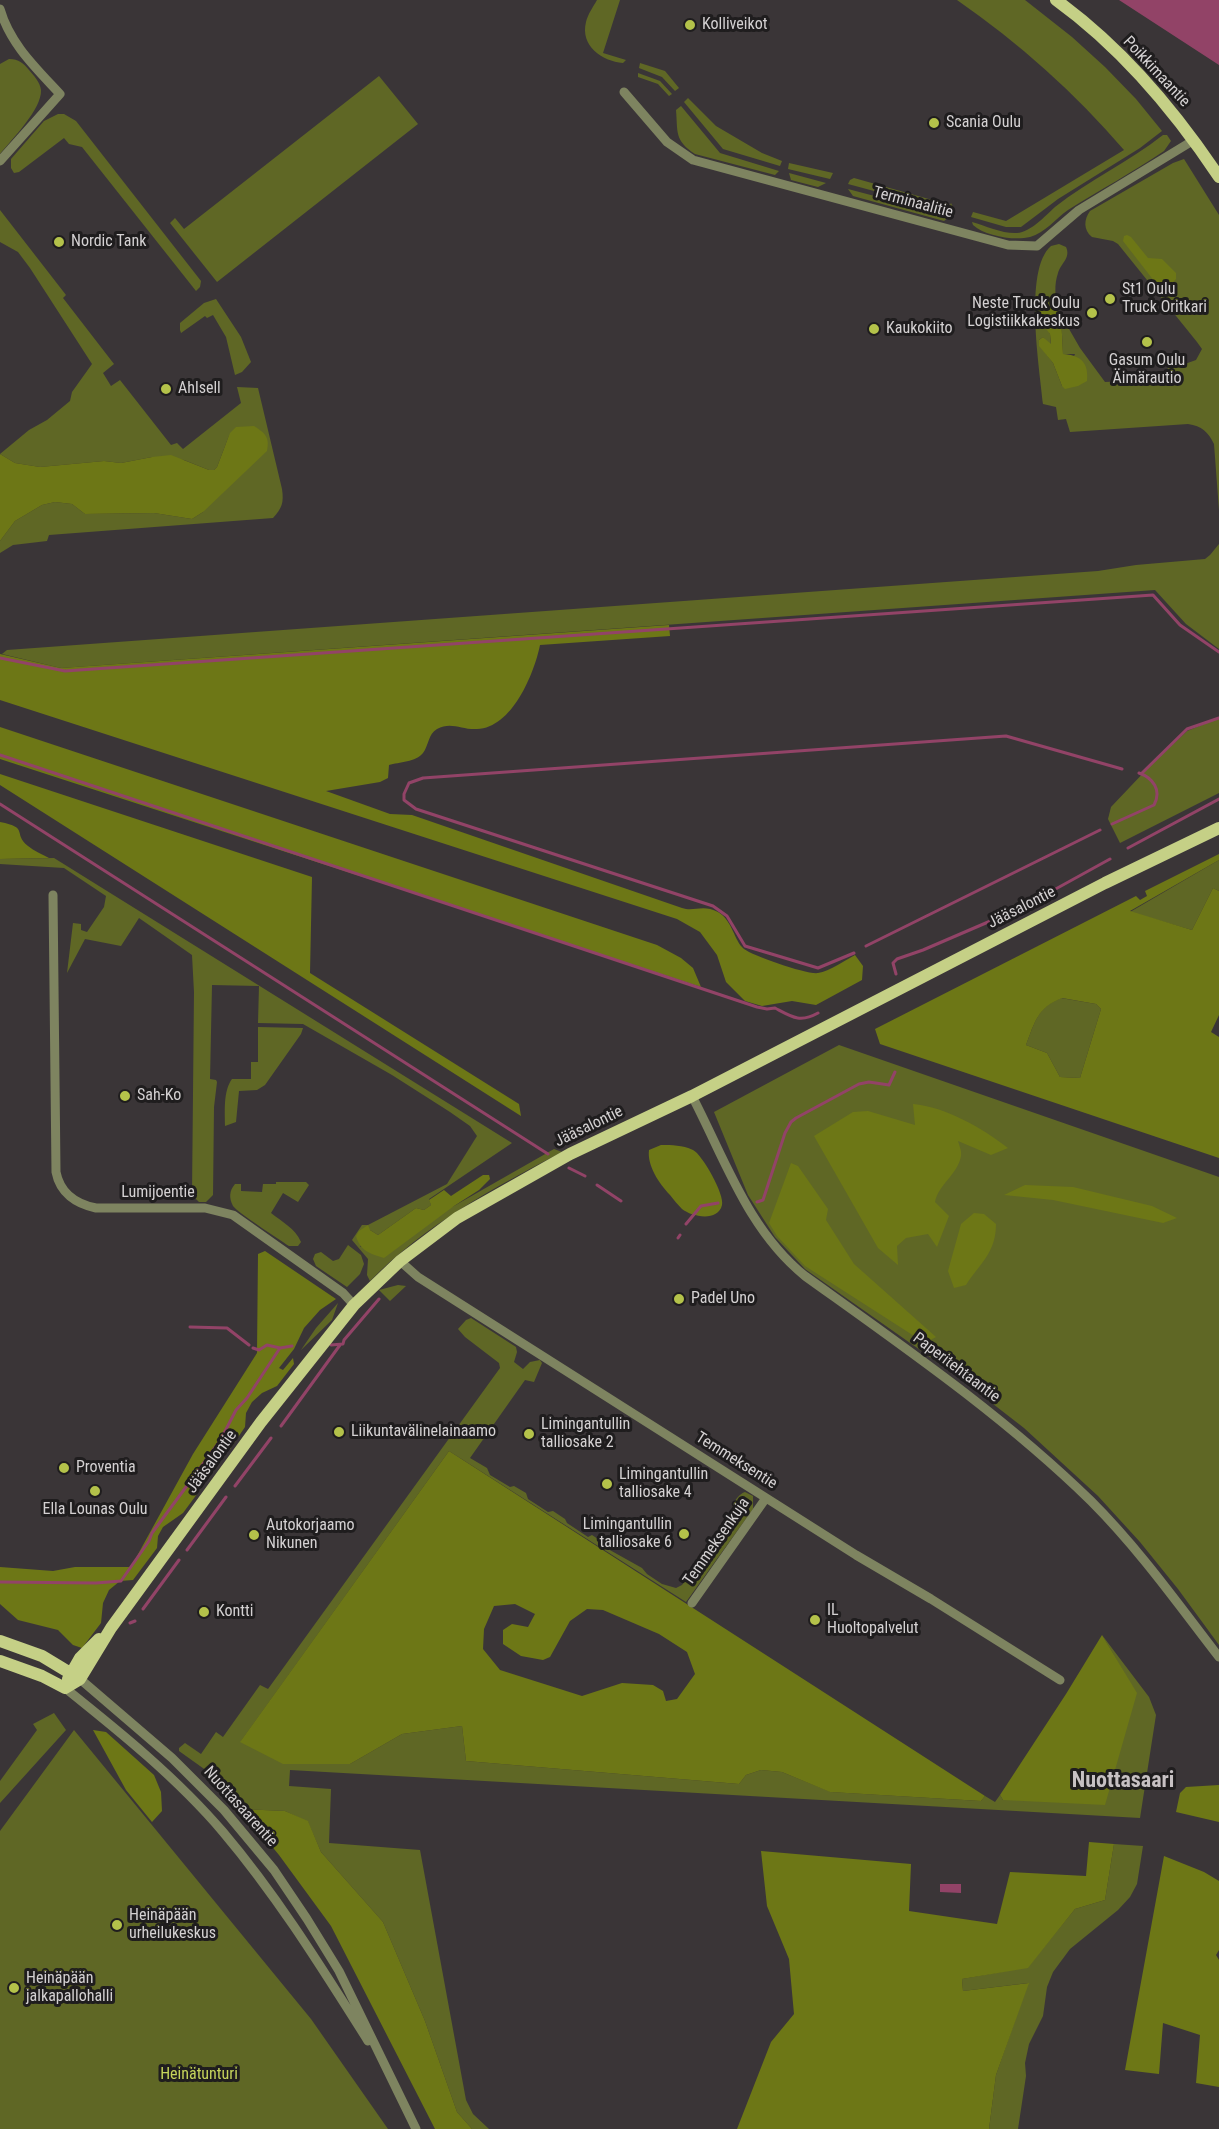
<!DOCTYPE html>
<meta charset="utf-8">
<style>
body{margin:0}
canvas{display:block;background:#3a3537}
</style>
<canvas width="1219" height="2129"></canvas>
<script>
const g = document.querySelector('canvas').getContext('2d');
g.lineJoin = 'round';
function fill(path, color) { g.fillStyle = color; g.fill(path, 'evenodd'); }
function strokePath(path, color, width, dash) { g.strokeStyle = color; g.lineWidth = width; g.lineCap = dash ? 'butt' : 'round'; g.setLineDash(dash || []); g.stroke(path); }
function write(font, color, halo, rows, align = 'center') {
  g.font = font + ' "Roboto Condensed",sans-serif'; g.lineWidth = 6; g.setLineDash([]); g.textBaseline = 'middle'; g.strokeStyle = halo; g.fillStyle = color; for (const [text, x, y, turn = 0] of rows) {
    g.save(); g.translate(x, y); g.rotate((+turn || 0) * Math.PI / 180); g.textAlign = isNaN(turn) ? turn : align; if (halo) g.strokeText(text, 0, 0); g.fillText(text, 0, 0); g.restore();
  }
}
fill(new Path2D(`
 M597,0H620L603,53L626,60L623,63C602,61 580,46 586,22C588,14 593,7 597,0Z
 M957,0H1025L1072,37L1105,67L1136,99L1162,131L1140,148L1058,199L1021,227H1006L971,217L973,212L1006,221L1124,150C1075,93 1019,43 957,0Z
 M9,59C19,59 23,63 29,70C34,76 40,82 41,90C42,109 12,139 0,154V64Z
 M640,63L665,71L679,88L675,91L662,77L639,68Z
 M638,73L660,81L672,94L669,96L658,84L638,77Z
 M379,76L418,124L217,282L170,223L175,218L184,229Z
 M688,98L716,126L762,153L782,161L780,166L723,149L684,102Z
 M681,106L720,153L779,171L775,175L695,154C674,140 678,132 676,110Z
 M58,114H64L76,121L201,281L200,287L196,291L82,147L69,144L64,138L19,172L14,173L11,168V159L44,121Z
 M1163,135H1167L1171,141L1164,151C1133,172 1100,190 1068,210C1055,219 1045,233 1030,237C1014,241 985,236 973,225L972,222C986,226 1003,234 1017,233C1031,232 1045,216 1055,207C1089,180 1129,162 1163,135Z
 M1184,159L1219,215V510L1214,444C1208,432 1202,426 1188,424L1070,432L1066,419L1058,420L1056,407L1043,404C1040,370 1023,270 1051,246L1059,244L1066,247C1071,258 1061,263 1058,273C1054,285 1055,296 1058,307L1054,303L1039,305L1050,334L1051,346L1043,337L1039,340L1040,346L1053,363L1062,386L1075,354H1063L1061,315L1080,348L1105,382L1151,380L1173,365H1182L1196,360L1202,349L1197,342L1118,244L1113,241L1092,237C1083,230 1084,219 1090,211L1173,163Z
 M789,163L833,173L830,179L788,169Z
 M789,173L826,183L818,187L791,180Z
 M854,178L950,205L951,203L953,207L952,212L848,184L850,180Z
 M848,189L950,216L944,221L853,196Z
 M0,210L66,295L63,298L114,364L103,373L111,386L120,380L171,445L177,443L183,449L241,403L237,387L258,388L282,489C284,503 282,508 273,518L49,535L47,541L13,545L0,553V541L15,521L42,505L55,502L72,504L85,514L154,513L192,519L203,512L230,433L217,467L214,470H209L184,460L152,457L121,463L104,461L40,467L15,463L0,454L29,430L47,420L70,401L72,392L92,364L30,268L18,252L0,242Z
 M216,299L241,337L251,362L242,372L235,375L226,337L213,315L207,318L205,316L181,333L180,330V323L204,303Z
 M1219,544V649L1186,624L1155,590L61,668L2,654L7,650L1098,571L1136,565L1205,559L1210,555Z
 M1219,718V793L1120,843L1108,819L1111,807L1148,768L1187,731Z
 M54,858L512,1143L429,1199L431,1205L424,1210L416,1208L378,1235L370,1230L360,1247L454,1206L554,1149L562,1152C493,1188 425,1225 370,1281L367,1275L368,1259L352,1240L362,1225H368L447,1184L477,1136L470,1126L450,1112L392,1075L303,1024L258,1023L259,986L212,985L210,1079L216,1080L217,1082L214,1107L213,1195L206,1202H199L192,1195L194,992L192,955L139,918L121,946L85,939L67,973L73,923L81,924V930L87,932L104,907L106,896L64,868L0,864V859Z
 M1219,860V891L1213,888L1192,930L1130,912Z
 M1061,998L1096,1004L1101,1009L1080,1078L1060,1077L1047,1053L1026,1045C1035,1022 1037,1008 1061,998Z
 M258,1027L303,1028L301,1034L265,1085L257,1090L239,1091L236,1122L225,1126C225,1112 223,1091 232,1079H251V1062H258Z
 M839,1045L1219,1177V1645L1178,1589L1140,1542L1098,1496L1024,1428L957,1376L805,1269L775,1237L748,1195L714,1112Z
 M276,1182H306L309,1185L298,1202L283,1193L271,1213C282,1222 295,1228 301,1242L298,1246H289C280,1240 237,1212 233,1206C229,1198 229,1191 235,1184H241V1191L262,1192L263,1184H276Z
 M348,1245L361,1255L364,1264L360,1274L347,1287L316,1266L313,1259L315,1254L321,1252L333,1261L339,1259Z
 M398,1285L406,1286L390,1301L379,1290Z
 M338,1303L332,1320L301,1350L316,1328Z
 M471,1318L516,1347L517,1352L514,1362L523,1369L530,1362L540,1360L542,1363L534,1382L525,1380L470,1458L487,1468L490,1475L510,1487L514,1486L526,1493L528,1499L548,1512L553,1511L565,1519L567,1523L588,1537L592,1535L604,1543L608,1549L642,1568L647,1574L662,1584L676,1588L682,1585L730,1521C731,1510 734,1496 745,1492L753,1496V1509L686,1602L449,1451L241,1741L350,1764L402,1734L462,1726L466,1761L739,1784L746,1775L761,1770L782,1772L831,1792L981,1801L985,1796L995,1802L1000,1795L1003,1800L1136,1693L1102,1635L1149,1697L1156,1715L1140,1818L290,1770L289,1786L331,1789L329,1843L420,1850L466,2100L473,2114L489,2129H472L457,2112L425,2021L383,1922L321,1852L308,1822L285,1811L241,1809L214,1776L179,1751V1748L185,1743L201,1754L216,1732L223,1737L260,1685L268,1689L500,1368L499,1363L465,1337L458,1329L466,1320Z
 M54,1713L66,1730L0,1803V1781L37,1730L33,1724Z
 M74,1730L311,2019L388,2129H0V1831Z
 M1114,1844L1143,1846L1137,1884L1130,1897L1118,1910L1070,1949L1053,1972L1047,1987L1043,2016L1029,2044L1025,2063L1026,2076L1018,2129H989L996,2075L1028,1983L963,1991L962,1979L1028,1967L1075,1909L1105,1900Z`), '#5f6725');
fill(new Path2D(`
 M1127,235L1131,237L1148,258L1162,259L1176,273V279L1168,288L1161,289L1158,286L1123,241L1124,236Z
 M1054,303L1061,315L1063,354C1080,355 1089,362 1087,381L1078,386L1065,389L1062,386L1053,363L1039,346V340L1043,337L1051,344L1050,334L1040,321L1039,304Z
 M254,426C265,433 270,437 267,451L203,512L192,519L154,513L85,514L72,504L55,502L42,505L15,521L0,541V454L15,463L40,467L104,461L121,463L152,457L171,455L209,470H214L217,467L230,433L236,427Z
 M669,625L670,636L540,645C534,674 512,728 477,729C462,730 451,721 437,729C428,734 429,745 423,753C416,762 399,762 389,765L388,778L380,782L326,791L390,814L412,815L682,908C694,912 703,904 718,912C733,921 734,941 744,949C753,956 808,975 818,973C830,971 844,961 855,955L863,966L862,980L816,1005L792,1001L762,1006L745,1001L726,982L717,955L700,932L677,919L0,700V654L61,668Z
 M0,727L657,945L681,958L693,968L701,987L0,759Z
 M0,774L312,877L310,973L519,1104L521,1116L0,785Z
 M0,822C30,828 12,833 28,846C34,851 42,854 49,858L0,859Z
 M1219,854V860L1130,911L1192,930L1213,888L1219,891V1015L1211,1032L1219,1037V1158L880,1044L875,1029L1136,896L1140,900L1147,896L1145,891ZM1062,998L1096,1004L1101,1009L1080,1078L1060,1077L1047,1053L1026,1045C1035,1022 1037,1008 1062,998Z
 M913,1104C946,1107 982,1128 1008,1148L991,1155L958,1141C959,1145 962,1151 961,1156C958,1174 938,1185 935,1202L949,1216L937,1247L928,1234L906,1238L897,1246L898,1265L878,1248L814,1136L853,1112L868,1111L915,1125Z
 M661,1145C672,1145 682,1145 693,1150C702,1154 725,1195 722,1205C718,1222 692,1217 682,1209C678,1205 674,1200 670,1195C659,1183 647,1166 649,1150Z
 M791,1163L798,1166L828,1209L826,1220L854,1264L936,1337L925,1343L805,1266L777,1236L769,1223Z
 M483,1175H489L490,1179L479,1190L454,1206L384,1258C371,1254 360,1251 356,1236L359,1231L368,1225L370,1230L378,1235L416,1208L424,1210L431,1205L429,1200L444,1190L451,1196Z
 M1025,1185L1073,1187L1152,1206L1177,1218L1163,1223L1053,1200L1004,1195Z
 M974,1213L984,1214L996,1224C996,1253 980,1263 966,1285L954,1288L948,1271L961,1224Z
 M265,1251L336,1299L320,1310L304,1328L294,1349L279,1368L283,1370L293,1358L294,1364L277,1386L262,1393L252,1402L246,1413L245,1427L230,1449L216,1450L205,1459L199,1472L197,1494L183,1513L163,1527L158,1536L157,1548L133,1580L120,1581L109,1590L103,1603L101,1623L82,1648L73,1645L58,1630L18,1620L0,1604V1567L53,1571L75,1567H131L193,1454L257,1353L258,1254Z
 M449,1451L985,1796L981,1801L830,1792L782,1772L761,1770L746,1775L739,1784L466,1761L462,1726L402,1734L350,1764H283L240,1742ZM515,1604L535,1614L528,1627L512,1624L503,1630V1644L521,1656L543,1660L550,1657L570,1621L587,1609L603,1610L659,1634L687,1652L695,1674L677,1699L666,1701L663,1691L653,1685L622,1683L582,1696L500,1670L483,1649L484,1629L494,1606Z
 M1102,1635L1137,1693L1105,1805L1003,1800L1000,1795L1066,1694Z
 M93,1730L106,1732L154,1775L161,1792L162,1811L152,1822L126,1790Z
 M1219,1785V1822L1176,1812L1180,1793L1186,1787Z
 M241,1809L285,1811L308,1821L321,1852L383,1922L425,2021L457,2112L472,2129H435L331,1926L279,1855Z
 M1089,1842L1114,1844L1105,1900L1075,1909L1028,1968L962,1979L963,1991L1029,1983L996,2075L989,2129H737L771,2042L794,2014L789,1959L767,1906L761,1851L911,1864L909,1911L997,1924L1010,1872L1086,1876Z
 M1164,1856L1204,1872L1219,1881V1950L1216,1955L1219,1960V2087L1196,2083L1200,2035L1163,2023L1159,2074L1125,2070Z`), '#6d7716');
fill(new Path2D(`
 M1119,0H1219V65Z
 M940,1884H961V1893L940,1892Z`), '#924367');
strokePath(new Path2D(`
 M0,658L65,671L1153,595L1180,625L1219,652
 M0,755L757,1007L767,1009L775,1008C792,1017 800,1023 818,1013
 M1141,774L1187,729L1219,718
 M0,804L548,1154
 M1112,824L1154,805C1162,790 1153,778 1139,773
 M1128,848L1219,799
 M866,946L1100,830
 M854,953L818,968L745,946L727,916L713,906L416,809L404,800V794L409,783L423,778L1006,736L1122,769
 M896,974L893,963L897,959L923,950L1023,907L1110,859
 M569,1168L585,1176
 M597,1185L621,1201
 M757,1202L763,1200L785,1133L791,1122L796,1118L859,1084L869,1082L889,1085L895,1072
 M686,1224L701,1206L718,1203
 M678,1238L680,1235
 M190,1327L227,1328L249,1345
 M331,1345L343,1344L344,1340L379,1299
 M253,1348L259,1350L267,1345L280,1348L292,1346
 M281,1426L340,1345
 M235,1486L271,1438
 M187,1550L226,1497
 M0,1582L96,1583L121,1581L149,1541L152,1533L220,1441L236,1410L247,1398L280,1348
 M143,1609L179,1560
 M130,1623L135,1621`), '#924367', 3);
strokePath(new Path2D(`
 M0,9C10,44 36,68 60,94L0,161
 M624,92L667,142L693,160L1008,245L1037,246L1079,210L1194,140
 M53,895L56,1172C60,1193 76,1204 96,1208H205L233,1215L343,1293L354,1305
 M692,1096C725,1159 748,1230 805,1276C904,1347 1004,1416 1091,1501C1139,1549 1178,1604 1219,1657
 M400,1261L418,1277L856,1555L931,1599L1060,1680
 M692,1603L766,1498
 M80,1679L172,1758L224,1810L274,1870L307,1919L339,1971L416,2129
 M65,1688C120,1732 177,1778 223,1832C278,1897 323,1970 368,2041`), '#7e8460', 9);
strokePath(new Path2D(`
 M1056,0C1121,47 1175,111 1219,177
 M0,1641L42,1656L80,1679
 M0,1661L42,1676L65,1688
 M68,1679L80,1658L99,1639
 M65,1688L80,1679L111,1628L261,1422L354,1305L400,1261L457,1218L570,1154L692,1096L1105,883L1219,828`), '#c5d086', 12);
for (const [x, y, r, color] of [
 [690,25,6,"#b4c24a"],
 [934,123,6,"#b4c24a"],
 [59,242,6,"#b4c24a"],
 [1110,299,6,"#b4c24a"],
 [1092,313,6,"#b4c24a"],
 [874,329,6,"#b4c24a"],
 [1147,342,6,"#b4c24a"],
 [166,389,6,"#b4c24a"],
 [125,1096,6,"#b4c24a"],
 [679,1299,6,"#b4c24a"],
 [339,1432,6,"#b4c24a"],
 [529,1434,6,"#b4c24a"],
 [64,1468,6,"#b4c24a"],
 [607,1484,6,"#b4c24a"],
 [95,1491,6,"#b4c24a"],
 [684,1534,6,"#b4c24a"],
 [254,1535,6,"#b4c24a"],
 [204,1612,6,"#b4c24a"],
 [815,1620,6,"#b4c24a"],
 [117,1925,6,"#b4c24a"],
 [14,1988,6,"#b4c24a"]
]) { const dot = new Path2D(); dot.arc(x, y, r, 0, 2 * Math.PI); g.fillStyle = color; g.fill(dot); strokePath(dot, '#1f1d1e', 2); }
write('16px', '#d4d1d2', '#1f1d1e', [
 ["Kolliveikot",702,25],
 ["Scania Oulu",946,123],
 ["Nordic Tank",71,242],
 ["St1 Oulu",1122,290],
 ["Truck Oritkari",1122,308],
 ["Neste Truck Oulu",1080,304,"right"],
 ["Logistiikkakeskus",1080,322,"right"],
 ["Kaukokiito",886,329],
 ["Gasum Oulu",1147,361,"center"],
 ["Äimärautio",1147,379,"center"],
 ["Ahlsell",178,389],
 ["Sah-Ko",137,1096],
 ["Padel Uno",691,1299],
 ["Limingantullin",541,1425],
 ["talliosake 2",541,1443],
 ["Liikuntavälinelainaamo",351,1432],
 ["Proventia",76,1468],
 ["Limingantullin",619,1475],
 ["talliosake 4",619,1493],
 ["Ella Lounas Oulu",95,1510,"center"],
 ["Limingantullin",672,1525,"right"],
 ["talliosake 6",672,1543,"right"],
 ["Autokorjaamo",266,1526],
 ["Nikunen",266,1544],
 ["IL",827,1611],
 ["Huoltopalvelut",827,1629],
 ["Kontti",216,1612],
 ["Heinäpään",129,1916],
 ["urheilukeskus",129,1934],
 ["Heinäpään",26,1979],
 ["jalkapallohalli",26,1997]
], 'left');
write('16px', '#d4d1d2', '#1f1d1e', [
 ["Poikkimaantie",1156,72,47],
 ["Terminaalitie",913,203,15],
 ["Jääsalontie",1022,908,-27],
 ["Jääsalontie",589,1127,-26],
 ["Lumijoentie",158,1193],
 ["Paperitehtaantie",956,1368,37],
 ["Temmeksentie",736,1461,32],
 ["Jääsalontie",212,1462,-54],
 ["Temmeksenkuja",717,1542,-55],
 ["Nuottasaarentie",240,1807,48]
]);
write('16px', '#c5d45b', '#1f1d1e', [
 ["Heinätunturi",199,2075]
]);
write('bold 22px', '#c7c1c3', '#1f1d1e', [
 ["Nuottasaari",1123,1781]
]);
</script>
